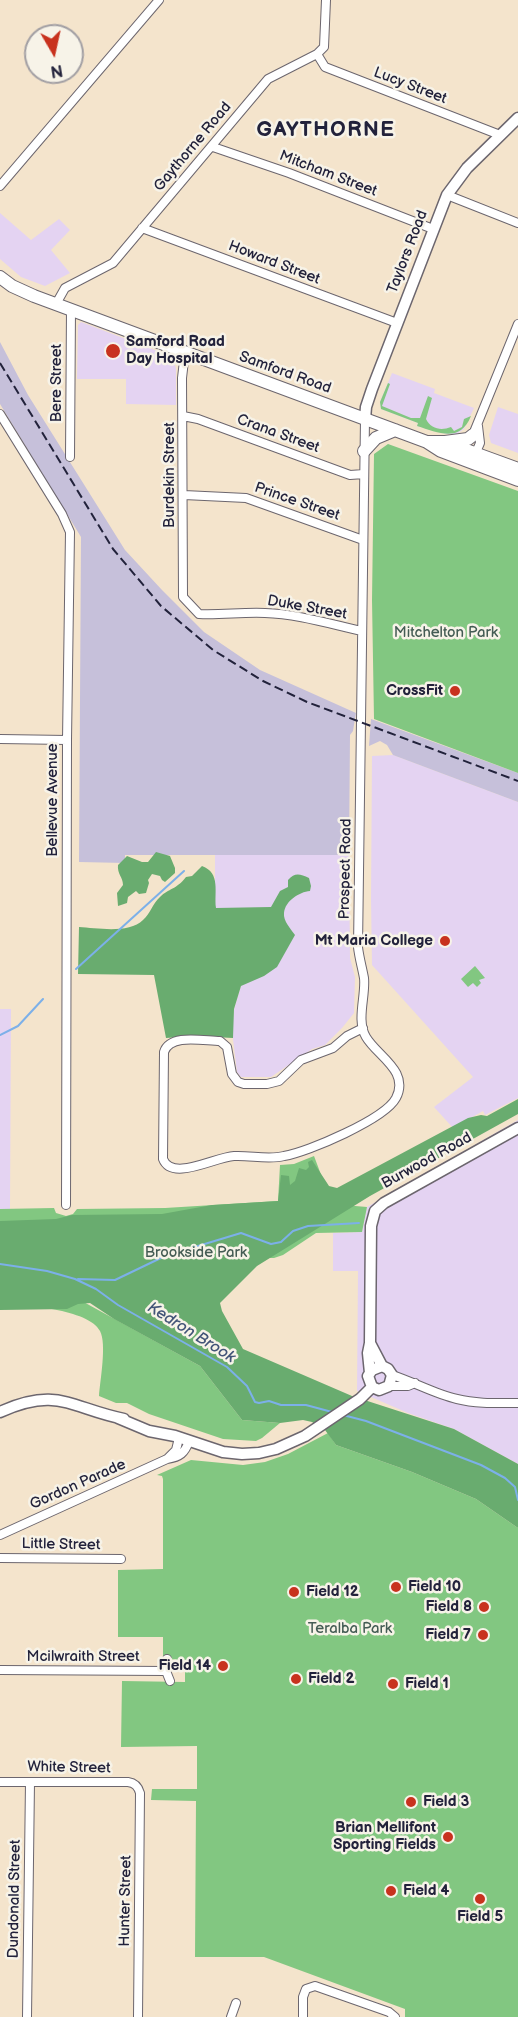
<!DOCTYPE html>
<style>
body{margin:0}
#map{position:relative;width:518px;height:2017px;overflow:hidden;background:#f4e4cc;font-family:"Balsamiq Sans",sans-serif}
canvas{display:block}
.north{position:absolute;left:24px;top:24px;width:60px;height:60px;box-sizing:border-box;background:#f7f3e8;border:2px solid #a29fa3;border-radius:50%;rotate:171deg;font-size:16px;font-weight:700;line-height:24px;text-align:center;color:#22223b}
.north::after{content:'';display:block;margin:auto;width:21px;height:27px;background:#c8321e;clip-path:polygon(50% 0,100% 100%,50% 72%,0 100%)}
</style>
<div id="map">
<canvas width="518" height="2017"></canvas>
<div class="north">N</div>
</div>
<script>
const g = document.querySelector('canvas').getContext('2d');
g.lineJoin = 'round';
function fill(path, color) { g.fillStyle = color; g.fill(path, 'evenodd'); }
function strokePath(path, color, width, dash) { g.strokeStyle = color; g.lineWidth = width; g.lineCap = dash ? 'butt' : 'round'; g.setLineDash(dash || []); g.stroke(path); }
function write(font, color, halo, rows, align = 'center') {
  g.font = font + ' "Balsamiq Sans",sans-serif'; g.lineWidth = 5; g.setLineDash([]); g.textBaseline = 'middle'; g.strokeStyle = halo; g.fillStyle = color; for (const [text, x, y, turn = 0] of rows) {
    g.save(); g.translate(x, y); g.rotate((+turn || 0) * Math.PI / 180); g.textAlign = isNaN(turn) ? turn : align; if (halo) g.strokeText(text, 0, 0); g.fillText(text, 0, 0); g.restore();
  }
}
fill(new Path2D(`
 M0,213L31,240L59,219L70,230L51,250L70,273L45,286L21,277L0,259Z
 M81,322L168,355L174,362L176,369V405L126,404V379H77L78,325Z
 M392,373L435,389L434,393L474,408L464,429L457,434H446L417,426L418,423L381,409L380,402Z
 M498,407L518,414V453L491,443L489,435Z
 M393,755L518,802V1098L485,1115L483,1111L453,1128L434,1107L473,1077L372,965L371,899L372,756Z
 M215,855H349L350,958L355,977L354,1013L342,1028L325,1045L312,1049L271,1077H241L237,1072L232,1031L234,1009L264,908H215Z
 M0,1009H11L10,1209H0Z
 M518,1120V1464L454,1429L408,1413L357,1391L358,1271H333V1233L362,1232L367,1207Z`), '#e4d3f2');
fill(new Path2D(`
 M0,342L28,395L125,550L162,590L204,632L260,670L356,713L353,731L350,735L349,855H125V863L79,862L81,537L0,404Z
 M371,719L518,773V802L393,755L387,745L380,741L369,746Z`), '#c6c0da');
fill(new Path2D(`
 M388,383L390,384L382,406L411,418H420L428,396L432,398L426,419C431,429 441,431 451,427L454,431L462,427L464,419L471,416C460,443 439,433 417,426L418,423L381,409L380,402Z
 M388,444L518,491V773L374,719L372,600L374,454Z
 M475,966L485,978L479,980L481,983L477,987L473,983L468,987L461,979Z
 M314,1156L332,1204L367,1207L362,1232L316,1233L283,1255L274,1258H260L80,1300L200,1366L242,1420L280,1423L262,1438L256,1441L223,1439L149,1414L127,1403H116L99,1396C100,1381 107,1344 100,1331C89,1309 23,1305 0,1302V1209L54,1208L56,1213L66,1216L73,1214L77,1209L165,1208L278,1201L280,1165L294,1164Z
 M328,1433L336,1445L412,1472L476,1499L518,1528V2017H405V2009L264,1957H195L196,1801L151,1800L152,1789H197V1746L121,1747L122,1681L185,1682V1660L163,1659V1637H118V1570L163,1569V1479L162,1476L157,1475L191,1460L243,1465L265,1462L288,1454Z`), '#82c781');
fill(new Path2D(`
 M156,852L170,856L175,868V873L165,882L162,880L160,876L152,874L148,880L149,883L146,893L139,894L136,891L128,897L127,903L118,906L117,893L123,885C123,877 117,874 118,865L127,856L142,862H148Z
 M202,866C221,873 214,892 216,908L271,907L280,891L288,887V880C295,872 300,874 309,878L311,886L310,891C299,892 285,901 284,913C283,921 291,929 295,935L277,967L264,976L241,986L234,1009L233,1038L195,1036L166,1038L154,975L78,974L79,927C97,928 129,934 143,920C150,914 153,903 160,897C169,888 176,890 186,877L192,876Z
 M518,1099V1114L370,1196L257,1266L220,1303L222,1311L243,1349L352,1396L454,1429L518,1464V1528L476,1499L412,1472L336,1445L325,1430L312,1422L303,1420L280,1423L242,1420L200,1366L114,1319L90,1303L78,1304L67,1309L0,1310V1221L56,1219L72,1215L162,1214L212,1205L278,1201L281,1175L289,1176L290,1185L295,1181L299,1168L306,1170L309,1167L308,1162L312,1160L329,1186L337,1188L468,1118L481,1115L487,1116Z`), '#69ac6f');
strokePath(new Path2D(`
 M76,969L184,871
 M0,1035L18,1026L43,999
 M0,1264L47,1271L75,1279L96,1289L118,1305L227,1367L247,1386L255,1402L259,1403L269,1401L281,1405H306L332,1412
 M78,1279L115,1280L165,1256L241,1233L271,1244L281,1242L293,1231L308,1226L359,1223
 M343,1415L366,1421L481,1465L505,1478L515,1487L518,1500`), '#7cb0e9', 2);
const street = new Path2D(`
 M317,54L325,67L500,135
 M213,147L289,173L433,229
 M0,186L159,0
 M447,195L518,223
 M142,228L397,323
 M56,304L65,288L113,263L268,79L317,54L324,47L326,0
 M185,352L182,378L183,597L199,614C221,615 243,612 265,613C297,614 330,624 362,631
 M0,414L62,514L70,532L67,740L66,1205
 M183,416L198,419L350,475L364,474
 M472,437L518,324
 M70,457L71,309
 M474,457L480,443L478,426
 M184,495L246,498L363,540
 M0,739L67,740
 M363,1028L347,1036L333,1048L301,1060L279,1081L267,1084H244L238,1082L232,1074L227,1047L220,1041C204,1041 170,1033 164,1052L163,1159C172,1182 215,1157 234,1156C250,1155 268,1160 284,1156C308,1152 385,1119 396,1098C410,1071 377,1056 366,1037C356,1020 366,996 364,978C362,967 359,957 358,947L365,419
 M392,1375C414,1382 435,1394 457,1399C477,1404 498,1403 518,1403
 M389,1386H408L415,1383
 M167,1459L176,1450L179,1438
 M0,1535L167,1459C180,1457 185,1453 189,1441
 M0,1558L121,1559
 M167,1659L166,1671L170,1681
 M0,1670L166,1671
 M0,1782H128C135,1783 138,1786 140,1793L138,2017
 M27,2017L30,1782
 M231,2017L236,2003
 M303,2017V1997L306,1989L315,1986L389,2012L395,2017`);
const secondary = new Path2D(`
 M365,419L366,407L372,389L447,195L467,168L518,118
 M370,1343L382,1366L388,1369L392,1375L389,1386L379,1390L372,1387L368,1376L372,1370L382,1366
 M370,1373L368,1353L370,1343L371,1226L375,1211L384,1203L518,1128
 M0,1412C58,1386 70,1408 124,1419
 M118,1418L149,1431L175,1436L223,1452L242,1454L259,1453L276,1449L305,1436L360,1399L372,1387`);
const primary = new Path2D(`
 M0,277L12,286L34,296L427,442L441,451L518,480
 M428,442H444L518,469
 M445,442L468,439L473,435
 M364,451L376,438L395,430`);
strokePath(street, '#6c666e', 10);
strokePath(secondary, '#6c666e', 13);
strokePath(primary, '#6c666e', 14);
strokePath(street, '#fff', 8);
strokePath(secondary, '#fff', 10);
strokePath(primary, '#fff', 12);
strokePath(new Path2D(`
 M0,363L113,549L161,606L213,650L263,681L307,702L518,781`), '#22223b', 2, [9, 4.5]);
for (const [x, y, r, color] of [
 [113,351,8,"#c8321e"],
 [455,691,6,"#c8321e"],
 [445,941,6,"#c8321e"],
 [396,1587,6,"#c8321e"],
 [294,1592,6,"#c8321e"],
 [484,1607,6,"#c8321e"],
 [483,1635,6,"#c8321e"],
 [223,1666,6,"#c8321e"],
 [296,1679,6,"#c8321e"],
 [393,1684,6,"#c8321e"],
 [411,1802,6,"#c8321e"],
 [448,1837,6,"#c8321e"],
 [391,1891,6,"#c8321e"],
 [480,1899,6,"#c8321e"]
]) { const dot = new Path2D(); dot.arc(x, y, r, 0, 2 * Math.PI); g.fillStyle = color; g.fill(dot); strokePath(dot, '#f7f3e8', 2); }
write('15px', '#22223b', '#f7f3e8', [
 ["Lucy Street",410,86,21],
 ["Gaythorne Road",193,147,-50],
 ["Mitcham Street",328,174,21],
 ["Taylors Road",408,252,-69],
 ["Howard Street",274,263,21],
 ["Samford Road",285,373,20],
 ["Bere Street",57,383,-90],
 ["Crana Street",278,434,20],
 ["Burdekin Street",170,475,-90],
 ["Prince Street",297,502,19],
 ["Duke Street",307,608,10],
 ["Bellevue Avenue",53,800,-90],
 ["Prospect Road",346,869,-89],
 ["Burwood Road",427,1161,-29],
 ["Gordon Parade",78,1485,-24],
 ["Little Street",61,1545,1],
 ["Mcilwraith Street",83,1657],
 ["White Street",69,1768,1],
 ["Dundonald Street",15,1899,-89],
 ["Hunter Street",126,1901,-89]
]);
write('bold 15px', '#22223b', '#f7f3e8', [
 ["Samford Road",126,342],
 ["Day Hospital",126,359],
 ["CrossFit",443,691,"right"],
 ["Mt Maria College",433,941,"right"],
 ["Field 10",408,1587],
 ["Field 12",306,1592],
 ["Field 8",472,1607,"right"],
 ["Field 7",471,1635,"right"],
 ["Field 14",211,1666,"right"],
 ["Field 2",308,1679],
 ["Field 1",405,1684],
 ["Field 3",423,1802],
 ["Brian Mellifont",436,1828,"right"],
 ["Sporting Fields",436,1845,"right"],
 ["Field 4",403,1891],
 ["Field 5",480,1917,"center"]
], 'left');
write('15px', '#445c54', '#f7f3e8', [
 ["Mitchelton Park",446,633],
 ["Brookside Park",196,1253],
 ["Teralba Park",350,1629]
]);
write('italic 16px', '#425478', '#f7f3e8', [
 ["Kedron Brook",191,1333,32]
]);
g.letterSpacing = '1.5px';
write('bold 21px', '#22223b', '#f7f3e8', [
 ["GAYTHORNE",326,131]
]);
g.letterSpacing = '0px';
</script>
